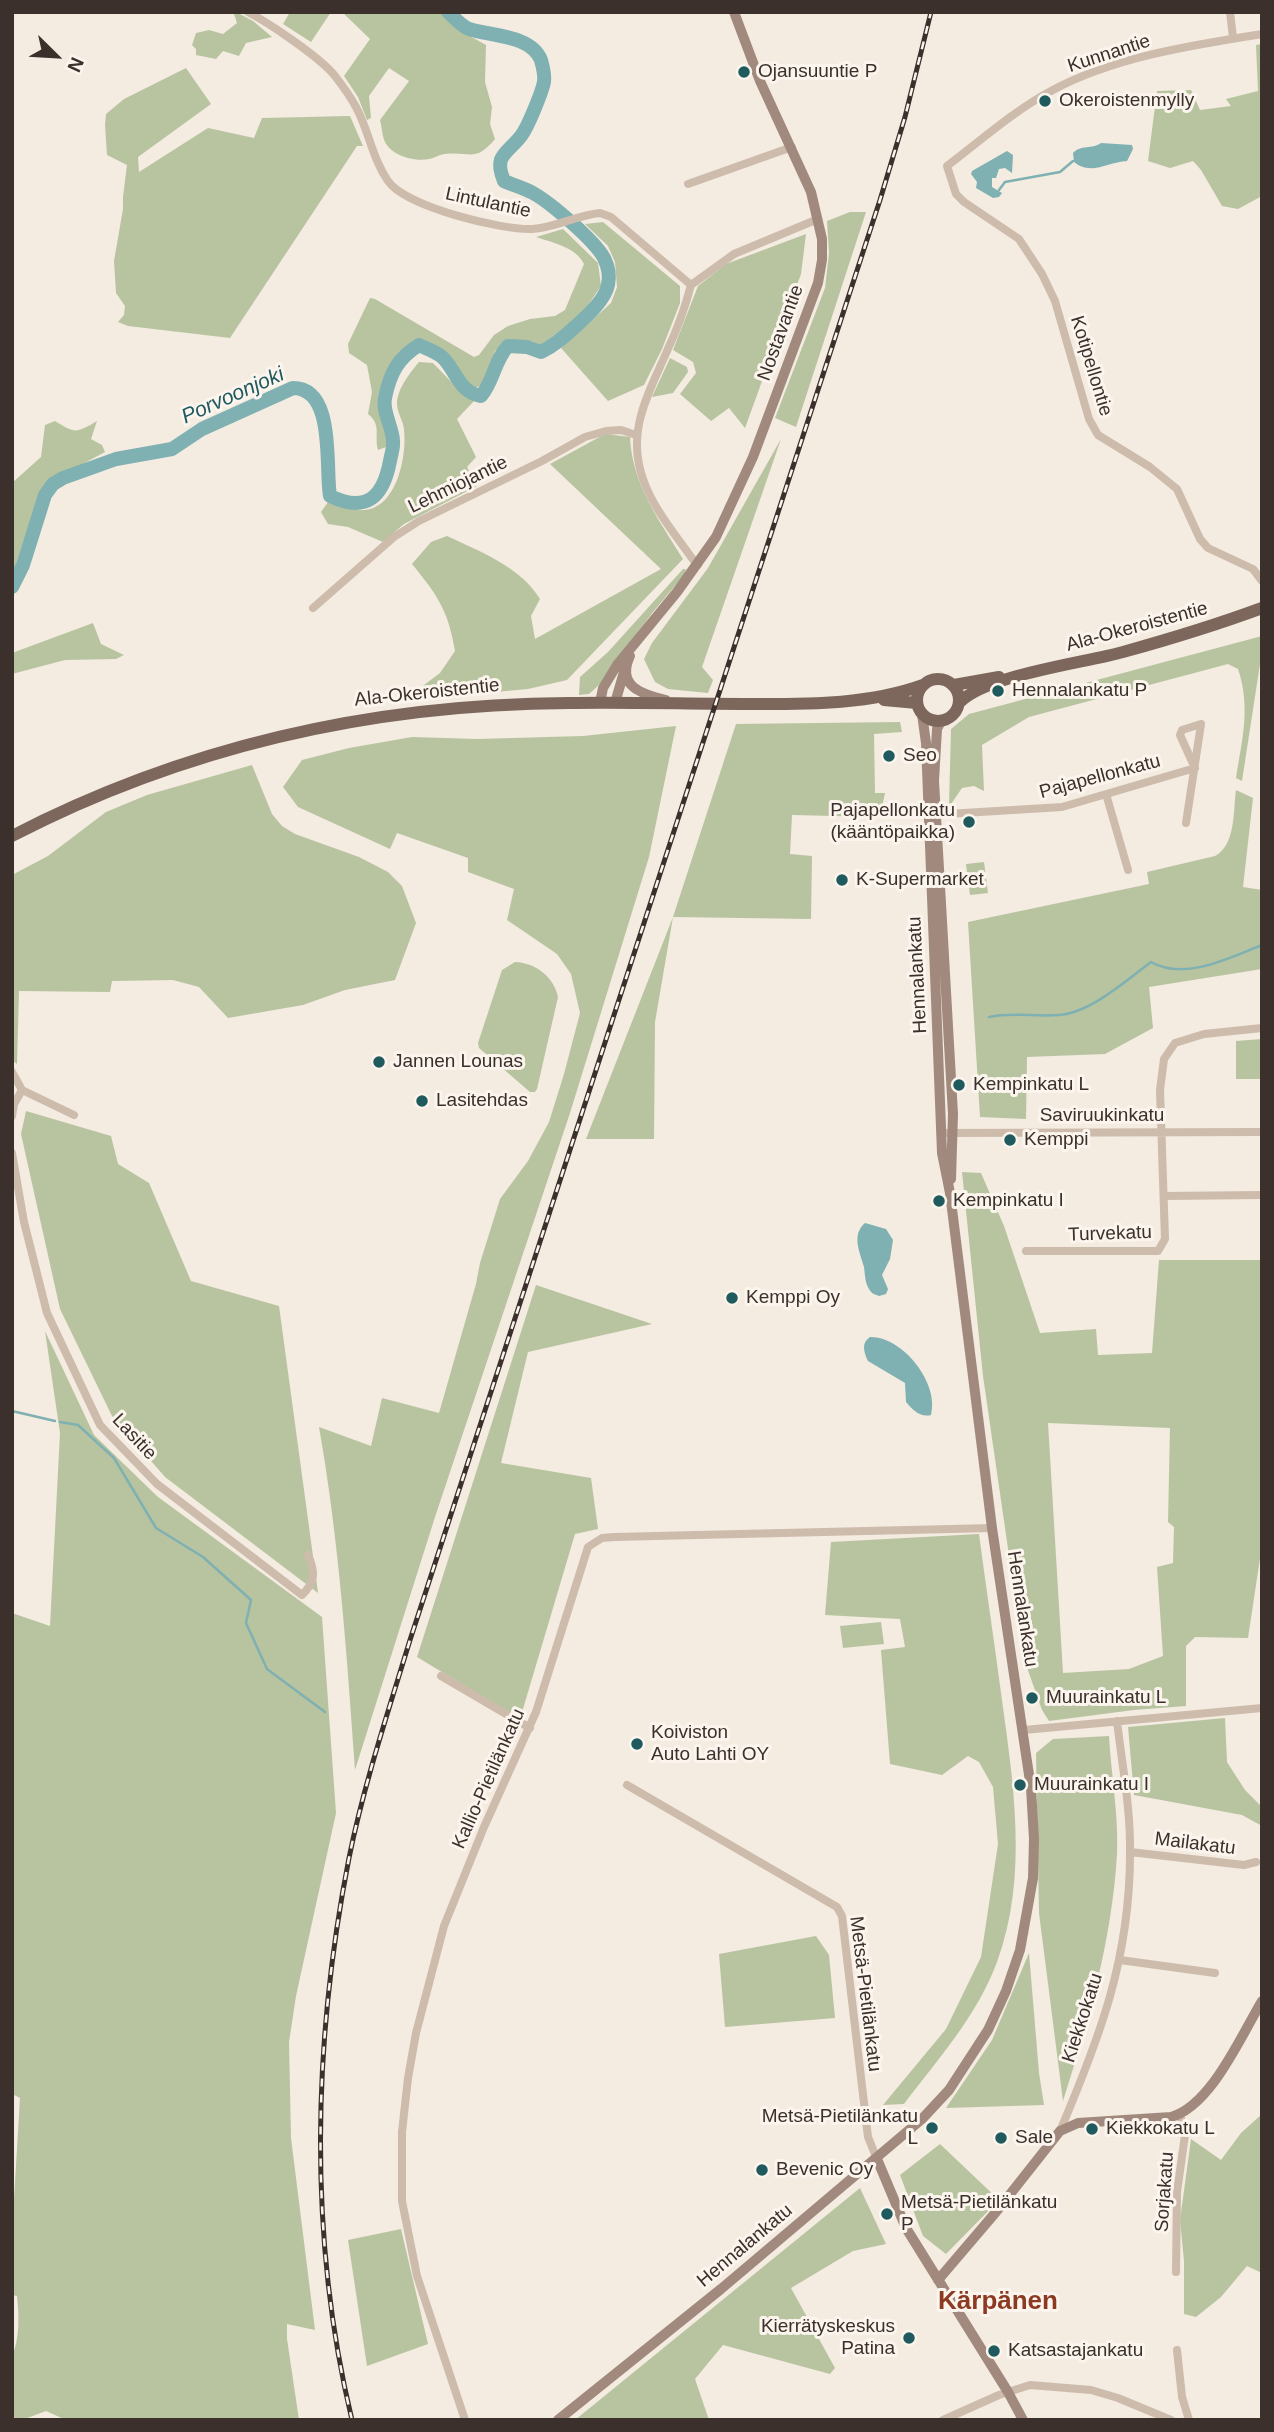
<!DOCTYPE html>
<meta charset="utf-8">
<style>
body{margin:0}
#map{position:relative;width:1274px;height:2432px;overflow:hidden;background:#f4ebe1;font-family:Helvetica,sans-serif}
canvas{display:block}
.frame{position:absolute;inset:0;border:14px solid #3b302b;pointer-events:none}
.north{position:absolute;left:21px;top:21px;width:70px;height:70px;-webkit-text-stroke:5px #fbf5ee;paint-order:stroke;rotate:114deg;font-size:19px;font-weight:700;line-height:28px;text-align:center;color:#3b302b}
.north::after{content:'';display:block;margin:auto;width:24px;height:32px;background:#3b302b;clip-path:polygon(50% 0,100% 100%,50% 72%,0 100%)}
</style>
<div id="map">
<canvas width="1274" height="2432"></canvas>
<div class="frame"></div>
<div class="north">N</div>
</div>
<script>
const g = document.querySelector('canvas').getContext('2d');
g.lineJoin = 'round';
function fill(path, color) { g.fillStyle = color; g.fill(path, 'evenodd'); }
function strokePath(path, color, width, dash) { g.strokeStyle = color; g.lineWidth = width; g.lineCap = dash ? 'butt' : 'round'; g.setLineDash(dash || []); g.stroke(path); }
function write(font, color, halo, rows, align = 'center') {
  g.font = font + ' Helvetica,sans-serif'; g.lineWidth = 6; g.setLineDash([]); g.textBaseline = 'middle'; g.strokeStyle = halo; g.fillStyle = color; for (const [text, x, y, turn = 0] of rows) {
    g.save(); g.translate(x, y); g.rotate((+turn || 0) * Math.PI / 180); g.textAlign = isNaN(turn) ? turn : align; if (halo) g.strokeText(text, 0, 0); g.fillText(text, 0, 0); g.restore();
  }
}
fill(new Path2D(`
 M236,12L253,21L272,37L246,43L239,56L223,51L216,59L196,55V49L192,45L196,33L209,30L223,34L237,23L234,14Z
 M290,12H331L311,42L283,24Z
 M342,12H441L466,34L486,45L485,82L492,107L490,124L495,139C475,163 471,151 445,154C440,154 435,158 429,159C415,162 392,156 385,142C382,136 382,127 380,120L409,81L389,68L369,96L371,118L367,120L358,97L344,76L370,39Z
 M1262,44V196L1238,209L1222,206L1201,170L1193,161L1170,168L1148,161L1157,91L1191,90L1200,110L1231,106L1226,99L1258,91L1256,45Z
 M186,68L211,104L138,157L139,172L208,128L254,138L262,118L350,116L363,146H357L230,338L128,326L118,322L124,315L125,306L116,293L114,261L123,209V197L127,165L107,155L105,125L106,114L124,99Z
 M850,212H866L796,427L775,418L825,288L829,253L827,221Z
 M603,222L680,286V303L662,349L644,385L608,401L561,348L611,303L617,287L615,262L608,246L585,224Z
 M563,229L598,263L601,286L582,314L541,345L531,341H507L495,351L487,382L474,389L448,357L414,340C397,354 384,374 381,396C379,411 386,432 389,446L378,450C374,436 382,425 368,414L372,392L367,365L349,353L348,344L370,298L375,299L474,357L479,355L494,335L508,326L530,319L555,316L565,310L584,264C576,247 553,243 536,237Z
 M806,234L801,274L745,428L729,408L711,421L680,394L696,373L693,362L673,350L698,286L726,264Z
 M670,358L687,367L688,372L673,393L652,397Z
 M419,362L433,363L462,393L474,401L457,419L476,457L467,467L477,486L404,524L383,542L348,527L328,524L321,512L328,502C340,506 352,511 365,510C397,507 407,456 404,430C404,422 397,413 397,404C397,389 410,373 419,362Z
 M55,421C75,433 75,434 97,421L91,439L102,445L105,452L49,482L39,494L12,576V483L41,457L45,425Z
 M605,434L630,437C632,484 659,520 683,559L567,680L528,689L420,699L416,691L440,673L455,651C448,610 438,596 412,564L431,542L447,536C479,551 521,567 540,599L531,616L535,639L661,569L550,464Z
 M781,439L702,667L713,680L708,693L668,689L655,682L644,659L652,643L708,568Z
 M683,569H686L684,575L653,612L599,685L589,694L579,695L580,677L608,652Z
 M93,623L101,644L124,655L116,659L65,660L12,674V653Z
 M1262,636L1260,664L1242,781L1236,778C1242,740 1251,707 1238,669L1228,664L1029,717L982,745L984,791L974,786L962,788L949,807L951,729L969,714Z
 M900,722L902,732L874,734L875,793H885L880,817L792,815L790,854L812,856L811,919L673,917L655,1022L654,1139H586L673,917L736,724Z
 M676,726L649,857L570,1113L435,1517L355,1770C347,1656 339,1540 319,1427L371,1446L382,1398L439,1413L476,1284L480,1263L500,1199L528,1161L549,1122L564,1074L580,1013L571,974L557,954L507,920L514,889L468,872V858L397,833L390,849L298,807L283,787L302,760L349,748L412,737L477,739L583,736Z
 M252,765L272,814L282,826L295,834L359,857L388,872L402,886L416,923L395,980L345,990L303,1005L228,1018L199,987L173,980L112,981L110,992L19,991L17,1064L12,1060V875L48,856L106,812L147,795Z
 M1236,790L1253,798L1243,887L1262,890V969L1149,987L1153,1028L1105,1054L1027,1057L1026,1119L980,1117L968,922L1149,884L1147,872L1215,856C1236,845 1233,811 1236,790Z
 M984,862L988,893L970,895L966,864Z
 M515,962C536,963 554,977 558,997L537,1089L535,1092H530L479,1048L478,1043L502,970Z
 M1262,1039V1079H1236V1041Z
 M26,1111L111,1136L118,1164L149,1183L191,1281L279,1306L318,1593L165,1477L112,1416L60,1309L21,1134Z
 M962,1172L981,1173L1004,1226L1040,1333L1096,1329L1098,1355L1152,1353L1159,1260H1262V1545L1248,1638L1195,1637L1186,1646V1706L1134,1710L1049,1721L1042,1710L1024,1659L983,1376ZM1048,1423L1170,1428L1168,1522L1174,1527L1173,1563L1157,1567L1163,1656L1129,1669L1063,1673Z
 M536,1285L652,1324L528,1352L501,1463L591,1478L598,1529L575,1534L520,1719L417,1657Z
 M45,1331L94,1435L158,1497L322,1617L336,1813L296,1996L289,2042L291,2138L315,2330L287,2324V2339L299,2420H66L46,2411L22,2420H12V2356C20,2338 19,2315 17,2296L12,2295V2233L20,2098L12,2094V1613L50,1626L60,1433Z
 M979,1534C986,1587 994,1640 1001,1693C1013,1781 1029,1876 997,1962C977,2016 938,2059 904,2104L883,2105L946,2029L981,1957L998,1844L993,1787L979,1762L968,1756L942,1775L890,1764L881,1650L905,1647L900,1619L825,1615L831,1542Z
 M881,1622L884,1644L843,1648L840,1626Z
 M1225,1718L1227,1762L1245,1790L1262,1807V1826L1242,1815L1134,1795L1128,1727Z
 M1109,1736C1111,1772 1119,1819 1117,1854C1112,1939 1089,2020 1063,2101L1039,1913L1036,1753L1053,1739Z
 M816,1936L829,1955L835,2018L725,2027L719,1954Z
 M1029,1953L1039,2073L1044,2105L946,2108L992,2040Z
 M1262,2114V2273L1247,2266L1221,2297L1196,2317L1184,2314V2261L1180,2220L1191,2139L1221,2160L1241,2133Z
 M940,2144L999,2200L946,2254L923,2236L900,2175Z
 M860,2188L886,2244L853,2251L791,2288L835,2368L830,2374L723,2345L695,2379L709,2420H575Z
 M401,2229L428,2344L367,2366L348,2240Z`), '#b8c4a0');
fill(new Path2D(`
 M1101,143L1132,145L1133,149L1127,161C1108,162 1091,176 1074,162L1073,153C1082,144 1091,150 1101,143Z
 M1007,151L1013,155L1012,173L1005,168L999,169L996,178H992V187L1002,193L999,197L993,198L976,188L977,182L971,174L972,171Z
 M865,1223L886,1229L893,1240L890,1259L882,1275L888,1289L886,1294L879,1296C874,1294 872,1294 869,1289C865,1283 865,1274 864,1267C860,1252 851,1235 865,1223Z
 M870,1337C902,1336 940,1383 931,1415C920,1418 912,1409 906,1402L905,1383L868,1361C864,1352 861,1343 870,1337Z`), '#7fb0b2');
strokePath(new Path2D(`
 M999,190L1005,182L1060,172L1073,161
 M989,1017C1012,1012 1035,1017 1059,1015C1090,1013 1127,980 1151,962C1184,981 1230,958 1262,945
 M12,1411L55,1421
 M60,1422L78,1425L114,1458L156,1528L203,1557L251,1600L246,1623L267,1669L325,1712`), '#7fb0b2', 2.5);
strokePath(new Path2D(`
 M12,587L23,565L45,495L53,484L63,478L116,459L172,449L202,429L293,388C336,388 325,468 330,496C366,513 383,498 390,461C391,455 394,447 393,440C392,426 382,411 385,398C390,373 398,358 419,345C427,349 440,353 445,360C457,374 460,392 481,396C494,381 494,361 508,346L527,347L541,352C555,345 565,336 576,326C587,316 605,300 608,285C610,276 608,266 604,258C595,241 551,203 533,193C524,188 513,185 504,181C493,155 507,154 521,136C528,127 542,92 544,82C545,75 543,67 541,60C531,35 491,36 469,29C461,26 455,18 448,12`), '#7fb0b2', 14);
strokePath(new Path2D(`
 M248,12C269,23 321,58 335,76C342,85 350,96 356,107C369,131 372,158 388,181C406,207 501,230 532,229C555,228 577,215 600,213L611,217L691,285C685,308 677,330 667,351C648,395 626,431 643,479C653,508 674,533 691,557L698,565
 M1230,12L1233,38
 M1262,34C1193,45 1113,57 1051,91C1015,110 980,141 947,166L956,194L964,202L1019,239L1042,274L1055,301L1089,419L1098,435L1150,467L1177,489L1200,539L1208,548L1253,569L1262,581
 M688,184L792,147
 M691,285L734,254L818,219
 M313,608L394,537L419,521L542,461L585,437L606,431L621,430L636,435
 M1106,794L1128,870
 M931,815L1062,807L1195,768
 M1186,823L1201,724L1182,730L1180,735L1195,768
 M12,1072L22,1090L74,1115
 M12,1116L14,1104L22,1090
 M942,1133L1262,1132
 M12,1153L24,1222L47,1313L100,1425L157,1484L302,1595C315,1582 316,1573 308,1555
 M1164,1196L1262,1195
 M1026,1251H1158L1165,1239L1160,1090L1164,1059L1175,1043L1204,1034L1262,1028
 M441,1676L530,1728
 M1024,1730L1262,1708
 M627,1785L837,1907L842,1916L868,2137L877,2159
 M1130,1852L1244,1865L1256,1862
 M1120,1960L1215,1973
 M1060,2131C1100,2037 1130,1958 1130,1854C1131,1810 1122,1765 1117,1721
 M1176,2272L1177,2192L1185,2135L1180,2115
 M1177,2350L1182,2397L1189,2420
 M465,2420L417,2276L402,2201V2132L408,2078L416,2033L444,1926L484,1827L536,1712L588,1547L602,1538L614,1537L992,1528
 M943,2420L999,2395L1030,2385L1091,2390L1118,2398L1171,2420`), '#cdbbac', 8);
strokePath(new Path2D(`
 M630,656C616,686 641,694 666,700
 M600,703L603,688L617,665L677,592L716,537L753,457L818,283L822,260V239L811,192L760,81L734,12
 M615,703L624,672
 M941,721L937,729L934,781L953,1114L951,1179
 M877,2159L906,2228L1008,2392L1023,2420
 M938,2280L996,2212L1060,2131L1078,2123L1171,2117C1211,2106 1241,2036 1262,2001
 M558,2420L721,2289L922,2119L949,2090L988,2030L1006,1991L1020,1950L1033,1878L1034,1839L1031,1788L992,1528L950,1193L942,1153L926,743L922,714`), '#a18a7d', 10);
strokePath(new Path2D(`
 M917 700a21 21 0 1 1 42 0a21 21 0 1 1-42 0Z
 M954,685L999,677
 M884,700L917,703
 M960,702C987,675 1084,663 1123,652C1170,639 1216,625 1262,608
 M12,836C186,746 374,704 569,703C629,702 689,704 750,704C807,704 868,705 923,685`), '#7d675c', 12);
const rail = new Path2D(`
 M352,2420C308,2237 313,2042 349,1858C364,1784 388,1712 410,1640L880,200L905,117L931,12`);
strokePath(rail, '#3b302b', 5);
strokePath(rail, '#fbf5ee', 2.5, [8]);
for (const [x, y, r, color] of [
 [744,72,7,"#1f5a5e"],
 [1045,101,7,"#1f5a5e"],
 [998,691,7,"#1f5a5e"],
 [889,756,7,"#1f5a5e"],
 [969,822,7,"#1f5a5e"],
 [842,880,7,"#1f5a5e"],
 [379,1062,7,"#1f5a5e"],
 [959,1085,7,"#1f5a5e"],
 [422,1101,7,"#1f5a5e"],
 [1010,1140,7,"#1f5a5e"],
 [939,1201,7,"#1f5a5e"],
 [732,1298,7,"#1f5a5e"],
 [1032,1698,7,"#1f5a5e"],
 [637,1744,7,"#1f5a5e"],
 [1020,1785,7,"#1f5a5e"],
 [932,2128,7,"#1f5a5e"],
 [1092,2129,7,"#1f5a5e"],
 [1001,2138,7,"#1f5a5e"],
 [762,2170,7,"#1f5a5e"],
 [887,2214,7,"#1f5a5e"],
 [909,2338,7,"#1f5a5e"],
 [994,2351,7,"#1f5a5e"]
]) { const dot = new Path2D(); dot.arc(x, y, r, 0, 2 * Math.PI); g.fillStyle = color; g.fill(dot); strokePath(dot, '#fbf5ee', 2.5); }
write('19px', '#3b302b', '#fbf5ee', [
 ["Kunnantie",1109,54,-18],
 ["Lintulantie",488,203,12],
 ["Nostavantie",781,333,-70],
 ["Kotipellontie",1091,366,73],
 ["Lehmiojantie",458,485,-26],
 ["Ala-Okeroistentie",1137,627,-15],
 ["Ala-Okeroistentie",427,693,-6],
 ["Pajapellonkatu",1100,777,-15],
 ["Hennalankatu",918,975,-93],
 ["Saviruukinkatu",1102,1116],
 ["Turvekatu",1110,1234,-2],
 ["Lasitie",134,1437,47],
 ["Hennalankatu",1022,1609,81],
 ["Kallio-Pietilänkatu",489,1779,-66],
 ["Mailakatu",1195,1844,7],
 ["Metsä-Pietilänkatu",865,1994,83],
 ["Kiekkokatu",1083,2018,-72],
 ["Sorjakatu",1165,2192,-86],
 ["Hennalankatu",745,2246,-40]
]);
write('19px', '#3b302b', '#fbf5ee', [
 ["Ojansuuntie P",758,72],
 ["Okeroistenmylly",1059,101],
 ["Hennalankatu P",1012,691],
 ["Seo",903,756],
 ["Pajapellonkatu",955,811,"right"],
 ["(kääntöpaikka)",955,833,"right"],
 ["K-Supermarket",856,880],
 ["Jannen Lounas",393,1062],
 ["Kempinkatu L",973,1085],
 ["Lasitehdas",436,1101],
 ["Kemppi",1024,1140],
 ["Kempinkatu I",953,1201],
 ["Kemppi Oy",746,1298],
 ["Muurainkatu L",1046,1698],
 ["Koiviston",651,1733],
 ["Auto Lahti OY",651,1755],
 ["Muurainkatu I",1034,1785],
 ["Metsä-Pietilänkatu",918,2117,"right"],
 ["L",918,2139,"right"],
 ["Kiekkokatu L",1106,2129],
 ["Sale",1015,2138],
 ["Bevenic Oy",776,2170],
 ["Metsä-Pietilänkatu",901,2203],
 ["P",901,2225],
 ["Kierrätyskeskus",895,2327,"right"],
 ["Patina",895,2349,"right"],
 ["Katsastajankatu",1008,2351]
], 'left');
write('italic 21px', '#1f5a5e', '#fbf5ee', [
 ["Porvoonjoki",233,396,-24]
]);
write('bold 26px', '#8c3b22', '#fbf5ee', [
 ["Kärpänen",998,2302]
]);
</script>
